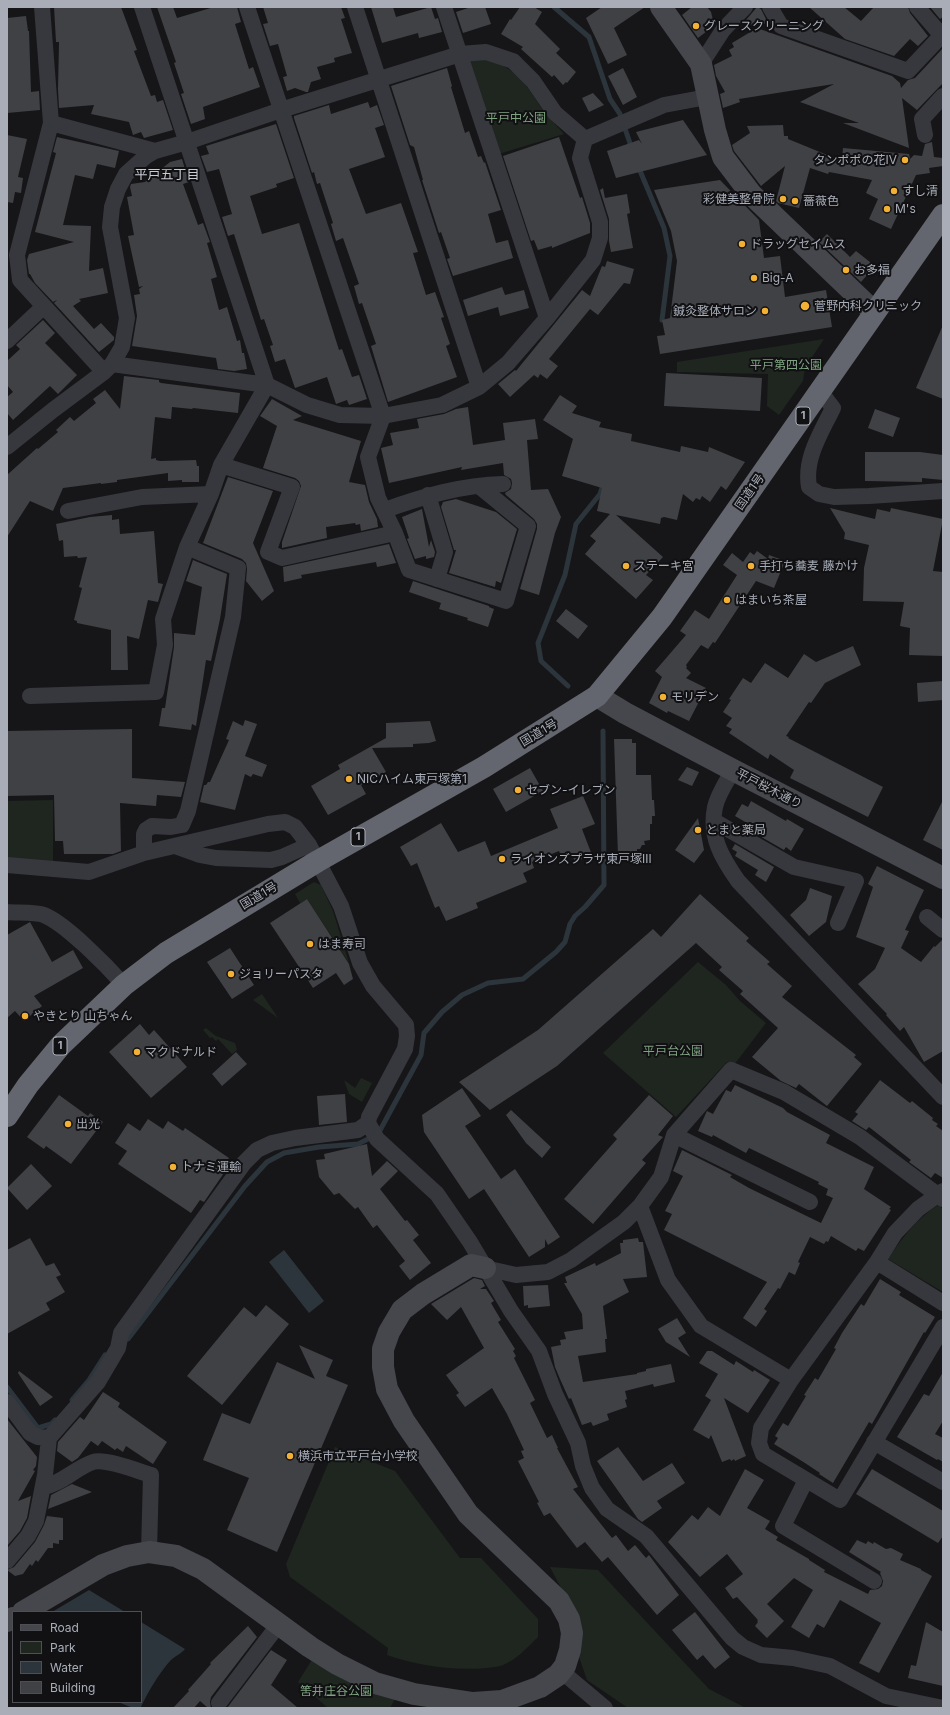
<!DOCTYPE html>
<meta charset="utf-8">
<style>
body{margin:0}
#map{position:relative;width:950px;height:1715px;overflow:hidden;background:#161618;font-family:Inter,sans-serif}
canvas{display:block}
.frame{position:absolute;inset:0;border:8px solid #a8adb8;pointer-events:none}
.legend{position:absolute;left:12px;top:1611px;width:130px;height:92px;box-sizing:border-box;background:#111113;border:1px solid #4d4f55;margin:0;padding:5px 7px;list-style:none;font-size:12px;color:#a8adb8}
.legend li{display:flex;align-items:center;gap:8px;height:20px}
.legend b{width:20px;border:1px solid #4d4f55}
</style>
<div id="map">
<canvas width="950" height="1715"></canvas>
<div class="frame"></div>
<ul class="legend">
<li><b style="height:5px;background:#45474d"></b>Road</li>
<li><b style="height:11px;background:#1e261f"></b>Park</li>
<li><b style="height:11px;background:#2c353c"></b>Water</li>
<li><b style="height:11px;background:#404145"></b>Building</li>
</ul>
</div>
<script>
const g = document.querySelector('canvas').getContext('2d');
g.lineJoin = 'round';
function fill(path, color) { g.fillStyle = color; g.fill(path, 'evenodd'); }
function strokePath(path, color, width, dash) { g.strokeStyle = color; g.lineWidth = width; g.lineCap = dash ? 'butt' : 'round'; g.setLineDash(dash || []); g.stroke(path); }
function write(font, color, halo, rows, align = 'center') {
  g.font = font + ' Inter,"Noto Sans JP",sans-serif'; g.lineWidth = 4; g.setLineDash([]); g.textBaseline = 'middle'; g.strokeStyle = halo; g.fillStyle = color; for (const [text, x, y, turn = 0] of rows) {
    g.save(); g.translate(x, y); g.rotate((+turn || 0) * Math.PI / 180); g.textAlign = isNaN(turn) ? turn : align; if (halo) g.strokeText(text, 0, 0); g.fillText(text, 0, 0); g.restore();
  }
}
fill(new Path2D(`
 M484,59C519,68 524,83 543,110C549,118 557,126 564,134L499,154L468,60Z
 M824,339L805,368L803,381L779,415L767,406L768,374L677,372V362Z
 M53,800V864L7,860V801Z
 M314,882L321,885L333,911L349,963L307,899L300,903L295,894Z
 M698,962L726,985L740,1001L766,1023L734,1065L727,1062L676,1117L603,1053Z
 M262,994L278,1018L253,1000Z
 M206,1028L216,1036L235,1043L237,1050L232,1054L218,1039L216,1041L212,1037L210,1038L203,1030Z
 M361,1078L372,1083L362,1102L349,1094L344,1080L355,1088Z
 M938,1205L943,1209V1292L888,1259C902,1238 916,1219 938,1205Z
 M335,1447L395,1471L460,1558H481L538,1619V1637C527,1648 517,1659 503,1665C498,1667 492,1667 487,1668C454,1671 419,1666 387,1655L388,1648L290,1577L286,1564Z
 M550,1567L598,1570L709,1689L746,1708H628L587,1680L578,1654L579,1622Z
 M313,1658L395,1699L390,1708H328L298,1682Z`), '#1e261f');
fill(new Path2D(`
 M284,1250L324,1301L309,1313L269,1262Z
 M89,1590L125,1612H52Z
 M141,1622L185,1649C181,1654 175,1656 170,1661C158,1675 149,1690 141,1707L133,1708L118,1702H141Z`), '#2c353c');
strokePath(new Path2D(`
 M554,7L589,37L610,99L620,114L632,149
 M638,166L664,228L670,256L662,320
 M568,686L541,661L538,643L565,575L576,524L600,494L604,482
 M122,1341L128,1339L245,1186L267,1162L284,1153L319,1147L358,1144L378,1134L421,1055L424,1033L442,1012L462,995L488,983L523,979L556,952L565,942L570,924L575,916L585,907L604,885L603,731
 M7,1387L38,1428L51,1424L55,1420
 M72,1400L89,1380L105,1355`), '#2c353c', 5);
fill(new Path2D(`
 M54,7H121L137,50L134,51L151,96L155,95L157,102L163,100L173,130L144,138L141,132L133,135L129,122L91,114L94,105L59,108L58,89L59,42H56Z
 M157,7H173L177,18L214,7H237L241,22L235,24L249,69L253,67L260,87L203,107L205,119L191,124L181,94L184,93L174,63L176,62Z
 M263,7H341L345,18L341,19L352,53L334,58L335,62L317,67L321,79L311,82L308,92H306L295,88L287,91L283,77L287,76L278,44L270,46L263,24L268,23Z
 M371,7H393L396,17L431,7L435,19L438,18L442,32L419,38L418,33L382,43Z
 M471,7H485L491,24L463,33L456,12Z
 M520,7H534L542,12L535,24L560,49L556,53L576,72L567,83L566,82L563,85L554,75L552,77L521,49L523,47L501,34L510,19L511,20Z
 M602,7H645L614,28L627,55L608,64L586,18Z
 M692,7H707L711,12L713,20L708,24L711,28L698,38L682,15Z
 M757,7L761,9L768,23L752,26L746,20Z
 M809,7H844L861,21L874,7H908L910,13L928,36L918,46L910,39L894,56L845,39Z
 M930,7H943V17L940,19Z
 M26,16L28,31H29L31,92L39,91L40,110L7,113V18Z
 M757,28L892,76L900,83L901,88L908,80L915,78L943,48V83L917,110L902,98L909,148L843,123H859L800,102L834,84L739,99L740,102L723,108L720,94L725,92L716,76L714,65L732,56L729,50L734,47L732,43Z
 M447,68L452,86L451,87L465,133L469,131L478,157L481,156L484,163L485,162L501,210L488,214L496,243L508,240L513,258L453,276L447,259L450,258L441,232L439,233L422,180H423L414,147L410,145L391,86Z
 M623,68L637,97L623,105L608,76Z
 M593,93L604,105L589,112L582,98Z
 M368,102L370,108L377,105L384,125L375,128L385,157L349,169L366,214L401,203L418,252L413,253L426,295L435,292L444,317L441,318L450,344L446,346L457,377L388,402L371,346L376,344L362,303L359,304L354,286L359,284L343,238L336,241L331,224L333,223L320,183L317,184L314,172L312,173L294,118V116L329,105L331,114Z
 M683,120L707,155L616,178L607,151L639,140L642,144L636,132Z
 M276,124L294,178L276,184L277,187L250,196L262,234L299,223L339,350L342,349L352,377L359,375L367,399L349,405L347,400L336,404L327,377L295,388L285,359L275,362L270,346L273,345L264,319L261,320L234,234L228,236L222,217L232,214L219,169L207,172L201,156L209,154L206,146Z
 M783,125L784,136H788V139L842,161L843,148L909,154L910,159L914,155L922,156L925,144L932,142L934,157L943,158V166L929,168L930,173L916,175L891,229L869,219L878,199L866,193L872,180L829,172L828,174L810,168L799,208L778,203L776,201L785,166L761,186L734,151L732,145L750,133L747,126Z
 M7,135L27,139L18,177L23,178L21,193L15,192L13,203L7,202Z
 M57,137L119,151L115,168L97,164L93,179L75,175L63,225L91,226L89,271L103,268L108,293L79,299L81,301L73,306L94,329L101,323L114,337V340L99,352L54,303L57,300L53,302L35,283L30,274H29L27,260L29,254L74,242L35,232L56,153L53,152Z
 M559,137L580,198L582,197L590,223V233L552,248V246L538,250L534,240L531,241L503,156Z
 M182,159L189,182L183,184L198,225L203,223L210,242L207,243L217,277L211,279L219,310L227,307L237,341L240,340L242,353H244L247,369L234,371L218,369L216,358L132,346L137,316L134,295L140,294L139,289L143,286L139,287L128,236L134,235L127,197L132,196L130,187L131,184L145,182L170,162Z
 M720,180L759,220L764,258L780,256L785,297L826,290L832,327L660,354L657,336L665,335L662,320L670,318L677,261L671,231L654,190Z
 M603,188L605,198L627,194L630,213L627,214L633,248L611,252L609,241V219L600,190Z
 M827,234L850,257L856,251L875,266L861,282L819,242Z
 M607,261L634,269L630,284L624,283L598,315L590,309L549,359L558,366L547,379L540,374L538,378L534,375L510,397L498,384L515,370L516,371L582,290L590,296L602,266L605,267Z
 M502,287L505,295L524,290L529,308L500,316L498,307L468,316L463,300Z
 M43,320L55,333L45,343L77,375L58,394L50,386L13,420L7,413V397L13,392L7,385V361L20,349L16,345Z
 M943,325V399L916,388Z
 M666,373L762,378L760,411L664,406Z
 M124,376L159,380V382L161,383L240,393L238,413L193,408L192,409L172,407L171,419L155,417L151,459L156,458V460L160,461L196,460L197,466H199V482H182V480L168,481V473L117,480V482L101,484V483L63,488L53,511L30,501L7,537V475L37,448L38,449L58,432L56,430L70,417L74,421L96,403L93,399L105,390L120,409Z
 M560,395L577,406L572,413L601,422L599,427L632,434L631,441L680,452L681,446L708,452L709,447L745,462L726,490L721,486L710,502L702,496L700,500L696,498L693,502L683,494L677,520L664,517L661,518L660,524L616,515L663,557L646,575L653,580L636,599L585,554L596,541L590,536L610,514L597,511L602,488L562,476L573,439L543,420Z
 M272,399L302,416L293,420L361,441L349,482L365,485L369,502L377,519L378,527L361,531L360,524L356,525L355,523L326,527L327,538L282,548V542L301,486L299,481L295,478L263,468L277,426L260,416Z
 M468,407L473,445L505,440L503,423L535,419L538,439L527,440L531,490L548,489L561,517L555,533L539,595L520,589L537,529V524L534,519L506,495L505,493L511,489L512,483L511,479L504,475L503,463L461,470L462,467L389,483L381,448L393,445L390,433L419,428L417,419L444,414L456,409Z
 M875,409L900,418L893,437L868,428Z
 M865,452H920L943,455V480L922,478V482L865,481Z
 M228,477L273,491L253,543L274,591L262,601L246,581L247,569L246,563L242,559L203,543Z
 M456,499L496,512L517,529L501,583L496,581L495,587L449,573L456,550H454L441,507L443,502Z
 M830,508L875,519L877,509L890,512L891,508L943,519L933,571L943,572V656L909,655L910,628L900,626L904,602L863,601L864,568L869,545L844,539L845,533Z
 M422,509L429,547L431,540L435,552L434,557L426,559V556L415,559L407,539L409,538L402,517Z
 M112,515V520L119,519L120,534L154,531L158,583L163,584L158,602L148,600L139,639L127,636L128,670H111V630L77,623V621L74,620L82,588L79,587L87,557L78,558L77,556L64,557L63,540L59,541L56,524L90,517Z
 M389,544L396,563L377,567L376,562L301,575L302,578L284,582L283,567Z
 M757,551L768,559L769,555L785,561L774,588L756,581L715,643L713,642L708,649L701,645L686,665L687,667L686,668L691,673L686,678L706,688L689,721L668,711L667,713L649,703L662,677L655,671L686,635L680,631L695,610L709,619L737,575L723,565L732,553L743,562L750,552L754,555Z
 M193,560L227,574L220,619L211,661L206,660L196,726L192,724L191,730L159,726L162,708H165L174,647V633L195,635L202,587L186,581Z
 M413,581L489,606V607L494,609L488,627L467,620L468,618L439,609L441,603L409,592Z
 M566,609L588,626L578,639L556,621Z
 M853,646L861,665L825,683L811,703L809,702L786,736L789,737L788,738L883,787L868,817L790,778L794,770L770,754L768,759L729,733L732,729L726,726L732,718L723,712L731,700L729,699L743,678L751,683L765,663L788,678L804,654L816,662Z
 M943,681V700L918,702L917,683Z
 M245,720L257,724L245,756L267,765L262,777L253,774L251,777L245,774L235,810L200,802L204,785H206L208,782H210L229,740L226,739L233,721L243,726Z
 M430,721L436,741L429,743L413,744V747L372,748L386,772L361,785L366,794L328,815L311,786L340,769L338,765L386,738V723Z
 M132,729V778L185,782L181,797L157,795L156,806L120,803L121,851L113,854H64L63,841H55L54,795L7,796V731Z
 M614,739H632V743H636V775H651L652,800H654L655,816H652V824H650V840L644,841L645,845H642L640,849H637V852H634V855L618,856Z
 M687,767L699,772L692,786L678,780Z
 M530,768L543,791L506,812L493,789Z
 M583,796L595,824L582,829L592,855L575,862L572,854L562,858L559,851L532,862L534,868L523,873L527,882L476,903L478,908L446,921L439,906L435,908L417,863L411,866L400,847L441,823L458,852L485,841L491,856L558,828L550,809Z
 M943,800V850L923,840Z
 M751,801L786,821L787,819L804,829L791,851L786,847L784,850L744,827L747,823L735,816L742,804L748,807Z
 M698,818L704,850L694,863L675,850Z
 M735,844L774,867L766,882L755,875L758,870L735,856L737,852L732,849Z
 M877,866L924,890L905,930L909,931L901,948L921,962L934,946L935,947L943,939V1051L924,1062L904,1027L900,1031L886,1015L887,1014L858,984L875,969L885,948L856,937L873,887L868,884Z
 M810,888L832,896L826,922L809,936L790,915L806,900Z
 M700,894L749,938L746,941L770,962L767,964L792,986L782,997L856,1055L854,1057L862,1064L827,1106L799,1084L796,1088L781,1081L752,1057L778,1028L740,994L743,991L719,970L722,967L696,943L557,1066L490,1110L459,1082L538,1030L653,929L661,937Z
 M307,899L349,964L353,979L344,985L336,973L313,988L270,923Z
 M30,922L52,962L73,950L83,968L34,996L42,1006L24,1021L15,1011L7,1018V935Z
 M230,948L254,985L232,999L207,962Z
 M140,1024L149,1035L154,1030L187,1067L151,1098L109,1052Z
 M236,1052L247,1064L222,1086L212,1074Z
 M880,1080L910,1103L912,1101L933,1118L932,1120L938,1124L936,1126L943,1131V1178L935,1173L931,1178L909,1162L911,1160L869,1127L866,1130L852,1121L858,1114L855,1112Z
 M735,1085L783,1108L787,1112L830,1135L826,1143L874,1167L864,1189L891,1207L889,1209L891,1210L864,1251L858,1248L856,1251L831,1236L828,1242L826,1241L824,1244L810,1237L798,1262L800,1263L795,1275L789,1272L780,1289L778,1288L764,1309L767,1311L756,1327L743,1318L767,1282L664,1230L672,1214L665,1211L683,1176L673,1171L682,1150L732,1175L730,1177L749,1188L821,1223L833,1198L826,1195L828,1189L818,1184L819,1182L749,1148L746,1153L713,1135L712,1137L698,1131L706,1113L707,1111L713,1114L726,1090L731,1092Z
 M462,1088L481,1116L465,1126L501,1179L515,1169L560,1237L548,1245L545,1239V1247L529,1257L484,1189L469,1199L424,1132L422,1115Z
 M345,1094L347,1122L319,1125L317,1096Z
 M59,1095L88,1116L90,1113L103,1122L71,1164L46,1146L44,1149L27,1137Z
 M649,1095L673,1116L658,1135L663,1137L642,1160L646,1163L593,1224L564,1199L617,1139L613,1135Z
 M511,1110L551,1147L542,1158L526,1143L506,1115Z
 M148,1119L163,1129L168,1121L183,1131L185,1128L229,1158L220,1171L224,1173L204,1202L200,1200L191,1213L118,1164L127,1151L115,1143L128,1123L140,1131Z
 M367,1144L372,1176L387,1161L398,1171L380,1189L405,1221L407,1220L419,1235L413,1240L431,1263L410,1280L399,1266L405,1261L377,1225L373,1228L358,1207L355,1209L339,1193L334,1195L319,1177L316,1160L325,1159L324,1154Z
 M31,1164L52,1186L27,1210L7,1188Z
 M30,1238L46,1266L54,1263L61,1275L56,1277L65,1292L46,1303L50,1310L7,1334V1250Z
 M638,1238L639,1242H643L647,1277L623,1279L629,1292L603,1306L607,1339H605L606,1352L578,1356L583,1382L637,1374V1373L646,1371V1369L671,1364L675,1382L654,1387L653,1384L625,1391L627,1399L625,1400L627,1407L607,1414L609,1420L593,1426L591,1422L582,1425L571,1398L569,1399L560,1379L555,1367L551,1347L561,1345L560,1340L566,1339L564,1332L583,1329L582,1314L564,1283H567L565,1277L595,1263L596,1266L621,1253L620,1243H623V1240Z
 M474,1278L482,1280L485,1286L480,1289H486L494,1301L491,1303L501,1320L498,1322L515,1349L513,1351L516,1356L514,1358L535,1400L530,1403L547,1438L552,1435L558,1448H557L578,1487L573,1489L612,1538L616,1535L628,1551L635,1545L646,1558L649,1555L679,1595L657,1615L608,1557L602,1562L585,1542L577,1548L550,1513L544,1516L537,1503L539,1502L518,1461L524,1458L521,1451L524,1450L507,1414L492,1388L465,1407L456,1395L459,1393L446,1375L484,1348L461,1307L447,1320L431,1304Z
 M880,1279L901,1292L899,1295L935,1317L925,1333L924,1332L872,1424L869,1422L833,1483L819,1474L820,1473L805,1463L774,1444L778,1438L775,1436L783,1423L788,1426L806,1396L804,1395L815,1378L818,1380L836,1349L834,1348L842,1333L861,1304L864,1306Z
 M548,1285L550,1306L528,1308V1305L524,1306L523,1286Z
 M266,1305L289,1324L222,1405L187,1376L244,1307L256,1317Z
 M677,1318L686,1333L678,1338L690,1357L666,1342L658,1329Z
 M299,1345L333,1360L326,1376L348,1385L277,1552L227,1530L249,1478L203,1460L222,1413L250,1424L277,1362L315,1379Z
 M707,1351H712L734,1365L736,1361L753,1372L754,1370L770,1380L748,1413L724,1398L746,1456L735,1461L734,1459L731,1461L730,1459L722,1462L711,1435L709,1439L693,1430L711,1400L705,1396L718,1374L699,1363Z
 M19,1371L53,1397L40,1406L18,1373Z
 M943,1372V1421L935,1434L943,1438V1462L938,1459L937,1460L897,1437L924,1394L929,1396Z
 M103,1392L120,1403L118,1407L167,1442L153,1464L126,1446L123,1452L117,1448L115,1450L102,1441L98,1446L91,1441L78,1458L72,1462L57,1451L58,1442L80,1417L84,1420Z
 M7,1419L37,1457L36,1466L33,1470L35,1471L18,1501L31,1496L27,1518L20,1531L7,1546Z
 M618,1447L643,1481L672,1463L685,1483L657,1501L662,1508L642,1522L638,1519L597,1461Z
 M745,1469L764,1480L747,1508L770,1521L765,1529L778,1537L776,1540L809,1559V1560L825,1570L824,1572L868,1594L870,1590L878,1589L882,1586L883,1581L880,1573L881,1572L849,1552L857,1540L866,1544L868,1541L873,1544L874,1542L886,1549L891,1548L903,1554L900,1560L921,1569V1570L932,1576L879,1673L859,1663L881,1623L840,1600L824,1628L817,1624L809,1638L791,1627L813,1590L794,1578L767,1604L784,1621L767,1638L755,1626L758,1622L757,1621L758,1620L737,1597L733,1599L725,1588L743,1574L727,1554L700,1577L668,1542L692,1515L698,1520L708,1507L720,1516Z
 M872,1469L943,1511V1536L938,1543L856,1494Z
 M72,1484L92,1492L48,1509L51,1495Z
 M47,1516L63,1518V1540H59V1544L53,1543V1548H48L38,1562L36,1560L32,1566L30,1564L23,1574L15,1576L7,1570L14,1567L35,1542L44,1525Z
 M695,1612L730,1657L715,1669L703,1655L697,1660L672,1630Z
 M926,1622L943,1632V1686L908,1678L911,1665L916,1666Z
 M248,1626L257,1637L211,1697L210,1702L211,1708H208L200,1701L194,1708H173L189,1691L188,1690L211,1664L210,1663Z
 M271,1650L287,1660L271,1685L298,1708H227Z`), '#404145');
strokePath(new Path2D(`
 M42,7L51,123L17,255L20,280L104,372
 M247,7L383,416L368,457L378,498L395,533L409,570L506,601L528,526L479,486
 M355,7L479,387
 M444,7L547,318
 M770,7L781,26L908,71L942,35
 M917,7L943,37
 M701,64L723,30L745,7
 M51,123L155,151
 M925,135L922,119L943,96
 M585,139L664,105L707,97
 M7,341L43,307
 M820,391L833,408C821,433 804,458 809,487L819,494L834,497L869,496L943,491
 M7,447L53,410L104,372L112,364L122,347L127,318L110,227L112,207L118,189L126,174L145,157L155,151L187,142L281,110L460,54L486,52L513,61L533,81L555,113L585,139L580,158L600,222V238L593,260L547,318L508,363L479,387L442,405L383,416L340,415L307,405L267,385L112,364
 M221,465L292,487L268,552L282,558L395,533
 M428,495L445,552L437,579
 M385,510C424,496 462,485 503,484
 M68,511L142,497L211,494
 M30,696L156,692L165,645L163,619L187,547L211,494L221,465L267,385L142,7
 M733,770C727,781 718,794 715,807C709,837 722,858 738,881L943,1097
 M714,821L794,867L856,881L838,923
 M175,846L200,855L216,858L271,860L282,857L309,845
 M144,853V834L146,830L152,826L171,827L182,825L188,811L233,617L238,568L187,547
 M7,865L89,872L144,853L268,824L285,822L295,827L309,845L341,906L360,963L373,986L406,1025L407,1036L405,1049L369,1117L368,1123L377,1139L437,1194L470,1242L511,1311L539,1351L555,1394L578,1443L583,1466L592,1488L607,1509L646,1536L732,1638L743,1647L761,1655L793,1658L830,1666L886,1696L943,1708
 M7,912C16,913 36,912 44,915C66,924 107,966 124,985
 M927,917L943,930
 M674,1135L810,1202
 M943,1191L918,1209L895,1233L877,1262L791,1380L761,1428L759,1443L763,1454L840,1500L943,1327
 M640,1206L668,1280L701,1326L791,1380
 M877,1262L943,1303
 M485,1268L516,1275L548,1272L571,1260L624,1222L640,1206L661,1177L674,1135L731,1070L784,1092L860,1137L943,1199
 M7,1402L30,1433L38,1437L49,1438
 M874,1442L943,1482
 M806,1480L783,1526L874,1581
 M43,1487C62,1484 75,1468 93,1462C105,1458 138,1471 151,1475L149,1552
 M7,1561L28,1536L36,1521L45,1475L49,1438L98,1382L118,1348L121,1333L244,1163L257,1150L272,1143L295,1138L358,1130L368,1123
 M561,1671L605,1708
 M219,1703L279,1624`), '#37383d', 16);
strokePath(new Path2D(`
 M661,7L701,64L715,130L723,157L751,194L874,312
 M597,696L625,713L733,770L943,878
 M23,1612L103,1565L127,1556L149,1552L176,1556L203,1569L310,1647L337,1664L375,1683L414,1694L473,1703L502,1701L540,1687L558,1675L565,1666L570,1650L572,1633L569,1619L559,1601L468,1514L404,1421L387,1389L383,1367V1349L389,1332L402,1310L423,1294L471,1265L485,1268
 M7,1621L13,1618`), '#45474d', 22);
strokePath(new Path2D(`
 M7,1116L28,1085L61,1045L124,985L166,953L318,861L484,767L597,696L662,617L943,215`), '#63666e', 22);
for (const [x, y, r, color] of [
 [696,26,4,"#f2b134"],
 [905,160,4,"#f2b134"],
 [894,191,4,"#f2b134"],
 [783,199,4,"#f2b134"],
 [795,201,4,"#f2b134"],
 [887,209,4,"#f2b134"],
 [742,244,4,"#f2b134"],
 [846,270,4,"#f2b134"],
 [754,278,4,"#f2b134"],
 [805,306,5,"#f2b134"],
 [765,311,4,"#f2b134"],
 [626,566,4,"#f2b134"],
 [751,566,4,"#f2b134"],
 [727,600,4,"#f2b134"],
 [663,697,4,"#f2b134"],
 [349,779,4,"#f2b134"],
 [518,790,4,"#f2b134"],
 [698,830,4,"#f2b134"],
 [502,859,4,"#f2b134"],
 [310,944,4,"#f2b134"],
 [231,974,4,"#f2b134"],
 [25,1016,4,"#f2b134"],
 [137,1052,4,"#f2b134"],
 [68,1124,4,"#f2b134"],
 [173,1167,4,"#f2b134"],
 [290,1456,4,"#f2b134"]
]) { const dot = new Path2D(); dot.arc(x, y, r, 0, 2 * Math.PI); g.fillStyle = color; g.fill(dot); strokePath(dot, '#111113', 1.5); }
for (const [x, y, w] of [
 [803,416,14],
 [358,837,14],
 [60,1046,14]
]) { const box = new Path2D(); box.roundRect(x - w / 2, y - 9, w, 18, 3); g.fillStyle = '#111113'; g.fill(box); strokePath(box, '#a8adb8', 1); }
write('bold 11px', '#a8adb8', null, [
 ["1",803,416],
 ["1",358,837],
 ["1",60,1046]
]);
write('12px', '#a8adb8', '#111113', [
 ["グレースクリーニング",704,26],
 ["タンポポの花Ⅳ",897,160,"right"],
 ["すし清",902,191],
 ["彩健美整骨院",775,199,"right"],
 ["薔薇色",803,201],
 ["M's",895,209],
 ["ドラッグセイムス",750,244],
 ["お多福",854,270],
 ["Big-A",762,278],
 ["菅野内科クリニック",814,306],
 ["鍼灸整体サロン",757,311,"right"],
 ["ステーキ宮",634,566],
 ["手打ち蕎麦 藤かけ",759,566],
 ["はまいち茶屋",735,600],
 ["モリデン",671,697],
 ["NICハイム東戸塚第1",357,779],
 ["セブン-イレブン",526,790],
 ["とまと薬局",706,830],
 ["ライオンズプラザ東戸塚Ⅲ",510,859],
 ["はま寿司",318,944],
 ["ジョリーパスタ",239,974],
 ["やきとり 山ちゃん",33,1016],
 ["マクドナルド",145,1052],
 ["出光",76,1124],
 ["トナミ運輸",181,1167],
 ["横浜市立平戸台小学校",298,1456]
], 'left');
write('12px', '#7fa381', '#111113', [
 ["平戸中公園",516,118],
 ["平戸第四公園",786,365],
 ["平戸台公園",673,1051],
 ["筈井庄谷公園",336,1691]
]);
write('12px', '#a8adb8', '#111113', [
 ["国道1号",750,492,-55],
 ["国道1号",539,733,-31],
 ["平戸桜木通り",769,789,27],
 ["国道1号",259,896,-31]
]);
write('13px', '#c9ccd4', '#111113', [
 ["平戸五丁目",167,175]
]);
</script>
